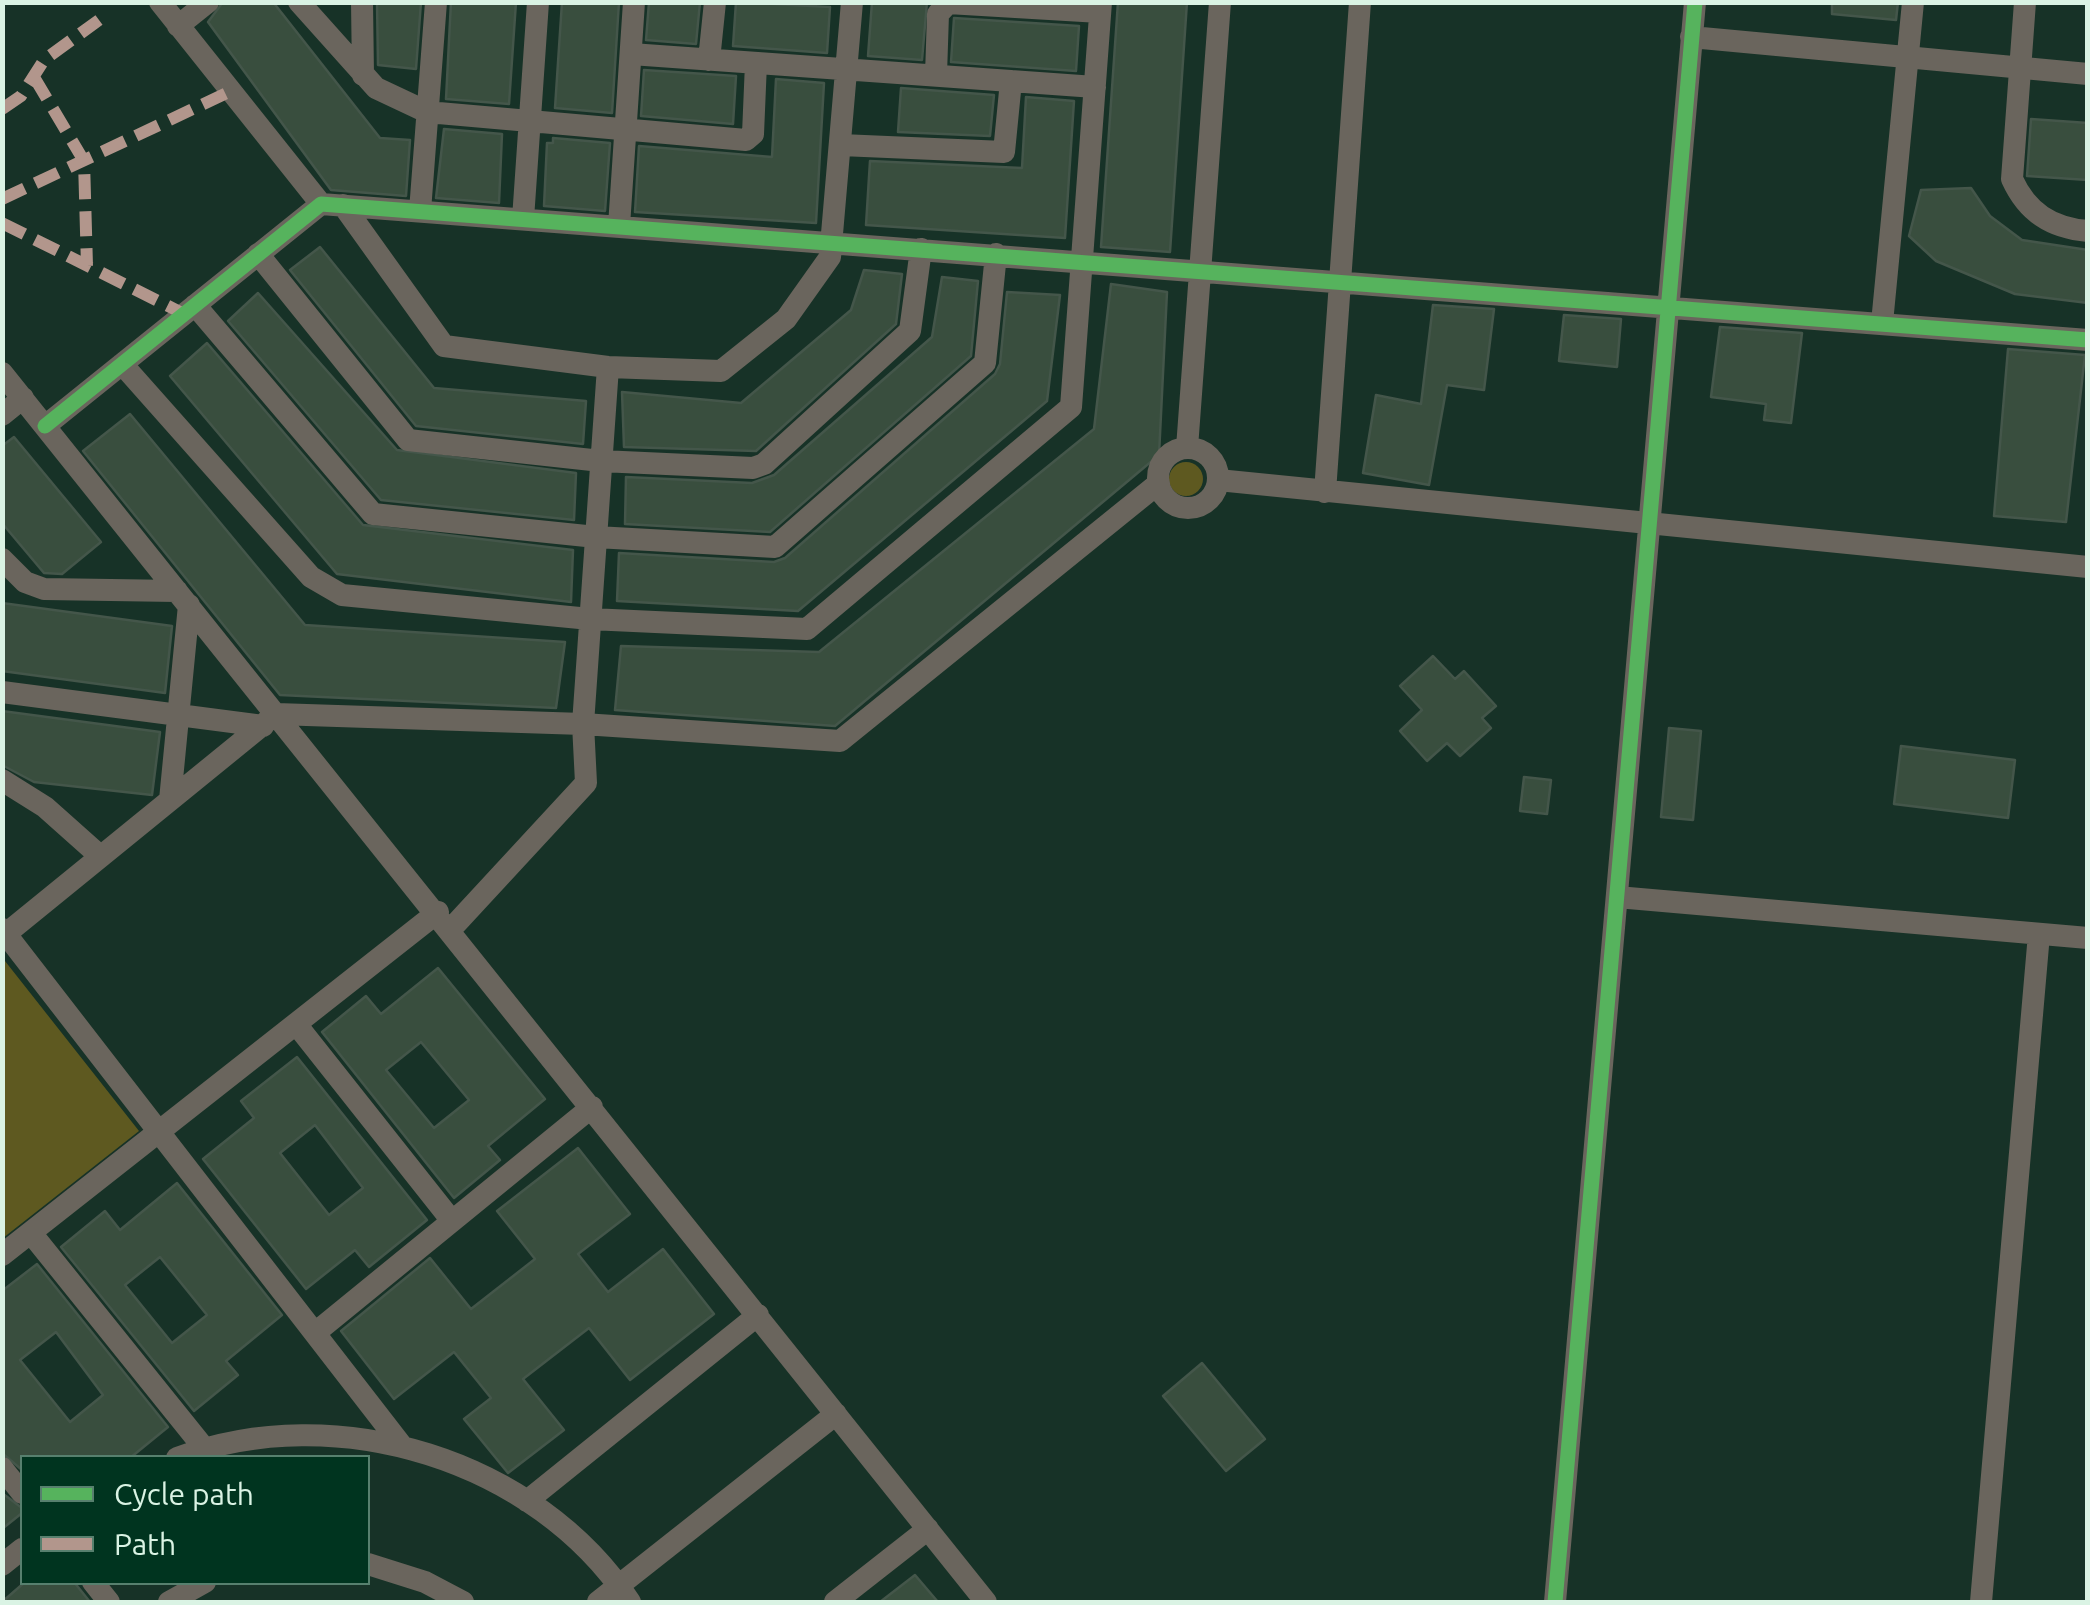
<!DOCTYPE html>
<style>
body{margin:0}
#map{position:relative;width:2090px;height:1605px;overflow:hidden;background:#173227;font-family:Ubuntu,sans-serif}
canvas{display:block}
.frame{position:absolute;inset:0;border:5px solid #daf3e4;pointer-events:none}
.legend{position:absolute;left:20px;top:1455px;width:350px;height:130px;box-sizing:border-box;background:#00341f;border:2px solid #57806e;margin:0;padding:12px 18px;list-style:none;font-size:30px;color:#daf3e4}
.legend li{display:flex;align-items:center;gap:20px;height:50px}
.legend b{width:50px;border:2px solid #57806e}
</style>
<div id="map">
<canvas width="2090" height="1605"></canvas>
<div class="frame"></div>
<ul class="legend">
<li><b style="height:12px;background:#56b35d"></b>Cycle path</li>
<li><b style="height:12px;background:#b2968c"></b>Path</li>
</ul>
</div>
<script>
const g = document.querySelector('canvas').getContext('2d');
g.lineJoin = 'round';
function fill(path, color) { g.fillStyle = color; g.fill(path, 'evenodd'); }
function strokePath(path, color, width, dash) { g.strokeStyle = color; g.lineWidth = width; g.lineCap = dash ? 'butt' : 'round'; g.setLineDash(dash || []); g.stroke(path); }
fill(new Path2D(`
 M1169 479a17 17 0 1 1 34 0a17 17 0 1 1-34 0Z
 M5,961L139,1131L3,1238L2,963Z`), '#5e5920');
const building = new Path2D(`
 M223,2H273L380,138L410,140L406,196L331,190L208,22Z
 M377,2H421L416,69L378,65Z
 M451,2H516L509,104L446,99Z
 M562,2H619L612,113L555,108Z
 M649,2H700L696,44L646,40Z
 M736,2L830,7L827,53L733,46Z
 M872,2H927L922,60L868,56Z
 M1118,2H1187L1170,252L1101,247Z
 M1832,2H1898L1896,20L1832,14Z
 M954,18L1079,26L1076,71L951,62Z
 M644,70L736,76L733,124L641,116Z
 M776,79L824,83L816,223L635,212L639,146L772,157Z
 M901,88L994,95L990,136L898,132Z
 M1026,97L1074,101L1065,238L866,225L870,161L1022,168Z
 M2031,119L2088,123V180L2027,176Z
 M444,129L502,134L499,203L436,198Z
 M553,138L610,143L605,211L544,206L547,143H553Z
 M1971,188L1990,216L2022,240L2088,250V303L2015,294L1936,261L1909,236L1921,190Z
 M320,247L434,388L586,401L583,444L416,426L290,270Z
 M864,270L902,274L896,324L756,451L624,447L622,392L741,403L851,310Z
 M942,277L978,281L971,356L770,532L625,524L626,477L752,483L774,475L932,337Z
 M1111,284L1167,292L1159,455L835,726L615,710L621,646L819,652L1094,429Z
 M1007,292L1060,295L1047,401L798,611L617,601L619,553L774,562L785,558L995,374L1000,364Z
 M258,293L397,450L576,473L574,520L381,500L228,321Z
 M1433,305L1494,309L1484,390L1447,385L1429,485L1363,473L1376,395L1421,404Z
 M1564,315L1621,319L1617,367L1559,361Z
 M1720,327L1802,333L1791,423L1764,420L1766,404L1711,397Z
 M207,343L363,525L573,550L571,602L337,574L170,376Z
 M2008,349L2085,355L2066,522L1994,516Z
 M130,414L305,625L565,642L556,708L280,695L83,451Z
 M14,437L101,542L62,574L44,573L2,523V446Z
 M2,603L172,626L165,693L2,671Z
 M1433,656L1455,679L1464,671L1496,706L1482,718L1491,728L1460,756L1447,743L1427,761L1400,731L1422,710L1400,686Z
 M2,711L160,732L152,795L34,782L2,765Z
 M1669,728L1701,731L1693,820L1661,817Z
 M1901,746L2015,760L2008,818L1894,804Z
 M1524,777L1551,780L1547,814L1520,811Z
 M438,968L545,1099L488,1146L500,1160L454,1198L322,1032L366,996L381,1014ZM421,1042L469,1100L434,1128L386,1070Z
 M297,1057L427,1220L369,1267L355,1250L306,1289L203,1159L254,1118L241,1101ZM315,1125L363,1188L329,1215L280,1153Z
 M578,1148L630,1214L578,1254L608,1292L663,1249L714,1314L630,1380L589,1328L523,1379L564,1430L508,1473L464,1419L491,1398L454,1352L394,1399L341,1331L430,1258L471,1309L535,1259L497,1211Z
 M177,1183L282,1315L226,1361L238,1375L194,1411L61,1247L105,1211L120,1230ZM160,1257L207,1315L172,1343L125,1285Z
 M37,1264L168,1427L130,1458H22V1470L2,1453V1291ZM56,1332L103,1395L70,1422L20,1360Z
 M1202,1363L1265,1439L1226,1471L1163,1396Z
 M2,1493L22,1508V1513L2,1529Z
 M915,1575L938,1602H880Z
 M25,1582H74L90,1602H2Z`);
fill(building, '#394e3e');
strokePath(building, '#44564a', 2.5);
strokePath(new Path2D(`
 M160,2L321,204
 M299,2L376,88L427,112L746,140L753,134L756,63
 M362,2L363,75
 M2025,2L2012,179C2027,212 2051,228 2088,231
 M178,26L208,2
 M1691,37L2088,74
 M631,54L1095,87
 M709,60L715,2
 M936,75L938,14L948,3L1100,12
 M841,145L1004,152L1011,81
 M343,205L444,346L608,367L721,371L786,319L830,257L852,2
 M420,211L436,2
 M523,219L538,2
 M619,226L634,2
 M258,254L408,440L601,461L753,468L764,464L910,331L921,249
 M195,305L373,514L596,537L775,547L985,363L996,254
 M1882,323L1913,2
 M122,364L311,577L342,595L590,619L807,629L1071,407L1101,2
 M2,373L986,1602
 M2,415L23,398
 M45,426L321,204L2088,340
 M1187,448L1220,2
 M1158 478a30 30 0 1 1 60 0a30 30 0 1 1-60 0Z
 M1218,480L2088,567
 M1325,492L1360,2
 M2,559L25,582L44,589L177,591
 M2,692L263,726
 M2,780L45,807L100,856
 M170,800L189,605
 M1617,897L2088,938
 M2,929L402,1446
 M451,929L586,783L583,724L608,367
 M2,937L276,714L583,724L840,741L1159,483
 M296,1024L452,1221
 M31,1233L204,1448
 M2,1255L438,912
 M315,1333L592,1107
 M177,1458C336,1398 537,1460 630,1602
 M2,1468L22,1493
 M527,1501L758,1315
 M368,1564L425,1582L463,1602
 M2,1565L22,1549
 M93,1582L109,1602
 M169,1602L205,1582
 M598,1602L836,1414
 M835,1602L928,1529
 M1555,1602L1695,2
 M1981,1602L2039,934`), '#6a655d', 22);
strokePath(new Path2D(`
 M34,77L84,161L87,266
 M2,109L21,96L44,60L99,20
 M2,199L231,91
 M2,223L184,314`), '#b2968c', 12, [25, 12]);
strokePath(new Path2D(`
 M45,426L321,204L2088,340
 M1555,1602L1695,2`), '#56b35d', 15);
</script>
